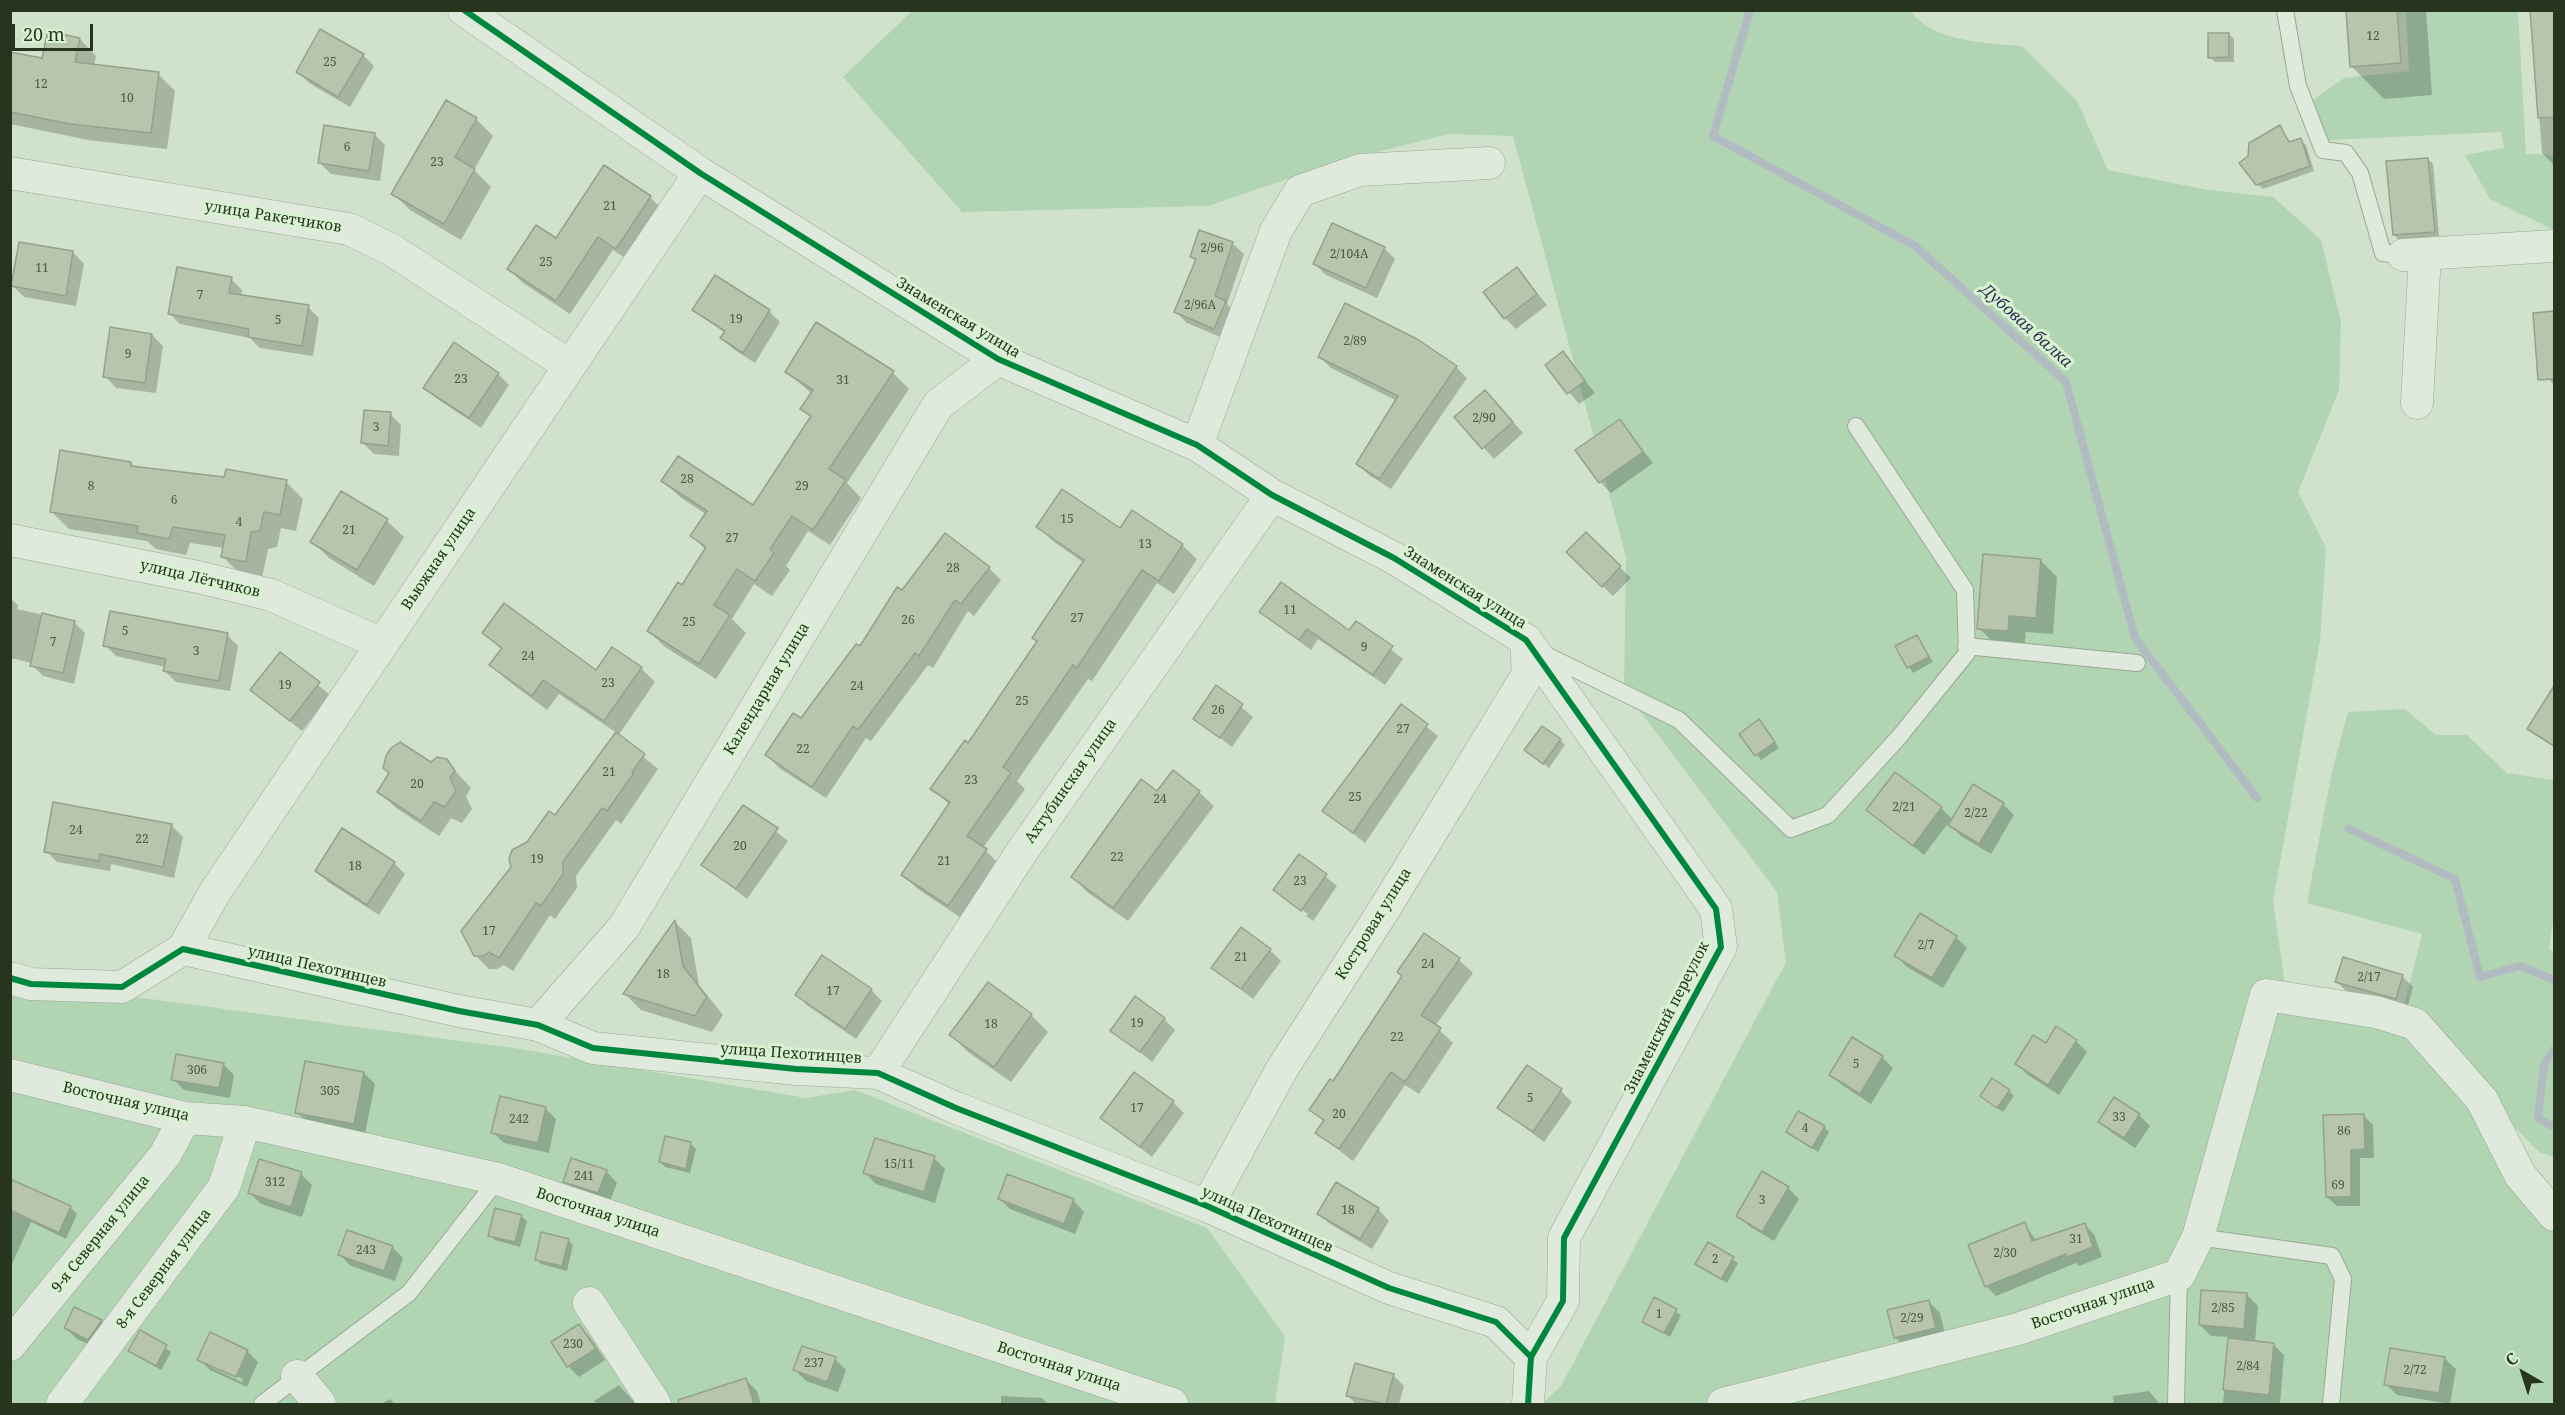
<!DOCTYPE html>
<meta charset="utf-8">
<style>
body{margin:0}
#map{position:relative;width:2565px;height:1415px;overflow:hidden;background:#d0e2cb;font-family:"Noto Serif",serif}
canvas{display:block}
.frame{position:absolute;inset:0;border:12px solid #27341e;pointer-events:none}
.north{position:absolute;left:2493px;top:1343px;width:60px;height:60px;-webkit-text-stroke:4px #d8f3d1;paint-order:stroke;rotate:321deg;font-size:16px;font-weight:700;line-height:24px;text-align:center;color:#27341e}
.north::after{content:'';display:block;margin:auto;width:21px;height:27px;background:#27341e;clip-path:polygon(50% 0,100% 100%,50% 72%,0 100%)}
.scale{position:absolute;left:12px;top:24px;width:81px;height:27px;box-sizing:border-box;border:3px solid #27341e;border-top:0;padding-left:8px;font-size:18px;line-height:21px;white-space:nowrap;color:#27341e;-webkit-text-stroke:4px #d8f3d1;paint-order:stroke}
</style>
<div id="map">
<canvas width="2565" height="1415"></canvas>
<div class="frame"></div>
<div class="north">С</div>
<div class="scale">20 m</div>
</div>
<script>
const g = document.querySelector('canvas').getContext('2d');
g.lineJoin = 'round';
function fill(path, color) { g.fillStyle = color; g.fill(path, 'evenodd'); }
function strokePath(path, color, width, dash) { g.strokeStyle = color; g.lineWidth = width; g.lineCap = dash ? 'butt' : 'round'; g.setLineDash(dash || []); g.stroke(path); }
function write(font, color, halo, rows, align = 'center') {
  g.font = font + ' "Noto Serif",serif'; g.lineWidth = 6; g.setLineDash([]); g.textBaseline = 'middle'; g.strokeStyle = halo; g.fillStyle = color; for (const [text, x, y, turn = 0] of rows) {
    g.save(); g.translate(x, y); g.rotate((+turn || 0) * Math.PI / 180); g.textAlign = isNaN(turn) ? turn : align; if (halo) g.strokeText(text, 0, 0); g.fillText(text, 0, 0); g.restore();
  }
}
fill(new Path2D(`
 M912,11H1910C1934,42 1985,43 2022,46L2077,101L2108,170L2208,190L2273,197L2321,240L2341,322L2339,390L2298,492L2326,548L2320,641L2273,901L2285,985L2402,1015L2422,934L2307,903L2332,771L2348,712L2405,709L2436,735H2467L2507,773L2554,780V915L2549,948L2554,953V1157L2539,1152L2501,1114L2554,1198V1404H1542L1561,1386L1786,962L1777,892L1624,690L1626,557L1513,136L1449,134L1337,162L1208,206L962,212L843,77Z
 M2406,11H2518L2526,154L2554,155V230L2490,199L2465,155L2504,148L2501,132L2329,140L2309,103L2344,78L2409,71Z
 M10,985L106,993L520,1049L806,1098L855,1090L1207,1228L1285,1336L1275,1404H11Z`), '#b1d4b3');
fill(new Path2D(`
 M2347,10H2426L2432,95L2384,99L2351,66Z
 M2531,10H2554V165L2542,153Z
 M2229,34L2234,39V62H2215L2210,57Z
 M80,39L96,56L94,66L158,74L175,91L167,149L88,140L10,124V53L43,60Z
 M363,55L374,66L350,107L309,83L298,72Z
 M476,119L493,136L474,170L491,187L461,240L410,210L393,193Z
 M2280,127L2291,143L2301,140L2306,145L2314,171L2263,189L2257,184Z
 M374,134L385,145L380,181L331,174L320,163Z
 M2428,159L2433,164L2439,236L2399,240L2394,235Z
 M650,197L664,211L631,262L613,250L570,314L523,283L509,269L557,240Z
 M1232,243L1244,254L1227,304L1236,313L1225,339L1187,323L1176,312L1196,262L1192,257Z
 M1384,248L1395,259L1377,298L1326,275L1315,264Z
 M73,252L84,264L76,306L24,297L13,286Z
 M1517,269L1547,305L1516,329L1505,318Z
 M231,279L242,290L241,296L308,307L319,318L313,356L260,348L250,338L180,324L169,313Z
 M694,310L769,311L780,322L755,363L733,349L722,338L725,333Z
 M2554,312V385L2547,377L2535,314Z
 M152,335L163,346L156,393L116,388L105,376Z
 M1563,353L1595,393L1579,404L1547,365Z
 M1320,357L1456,367L1467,378L1391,489L1369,475L1358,464L1397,401L1331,368Z
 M787,372L893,373L909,389L847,483L861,498L830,545L808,531L786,566L790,570L772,596L754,584L732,619L746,633L716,679L665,647L649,631L706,550L692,536L707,515L680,497L663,481L753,507L812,418L802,409L812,394Z
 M498,374L509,385L481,428L436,398L425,387Z
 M1496,403L1523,433L1494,459L1456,417Z
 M390,414L401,425L399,456L374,454L363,443Z
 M1619,420L1653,463L1611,493L1600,482Z
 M131,463L136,468L225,479L286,482L303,499L296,531L281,528L277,547L268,549L262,578L239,573L222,556L224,548L190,543L186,555L156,549L147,541L69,529L52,512Z
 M342,493L387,521L404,537L374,586L329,558L312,541Z
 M1038,527L1120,531L1182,545L1197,559L1174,594L1157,583L1092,681L1088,679L1017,781L1025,789L983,848L1000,865L964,920L918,889L903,875L950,805L932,789L968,745L1038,642L1084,563L1053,541Z
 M1586,534L1631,578L1613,596L1568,552Z
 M2040,560L2057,577L2053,634L2026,632L2024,647L1996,645L1979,628Z
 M989,568L1001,580L974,616L968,611L933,668L928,665L871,741L866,738L826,798L779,768L767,755L801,720L902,592Z
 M10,598L18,605L17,609L74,622L85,633L74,684L43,676L32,665V663L10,658Z
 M1261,612L1350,632L1356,623L1403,659L1385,685L1318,639L1311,650Z
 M484,633L596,672L641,668L655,682L618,736L658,769L621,824L616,820L576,876L577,888L555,919L550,915L513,971L504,965L497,969H489L475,955L512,867L528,844L555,817L617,733L559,694L547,710L506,679L491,665L502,650Z
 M227,635L238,646L230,691L176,682L165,671L166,667L116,656L105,645Z
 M1917,637L1933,662L1913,673L1897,647Z
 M281,654L330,695L302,731L252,690Z
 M1217,687L1253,717L1232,747L1195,718Z
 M2545,704L2554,710V746L2529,729Z
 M1401,707L1438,736L1365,843L1324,811Z
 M1764,726L1779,748L1761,760L1741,734Z
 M1560,740L1565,745L1549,768L1526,750Z
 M446,761L471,788L466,796L472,809L462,823L451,818L439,836L396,808L379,791L431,764Z
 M1199,792L1214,806L1128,921L1087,892L1073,877L1158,793Z
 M2003,804L2014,815L1991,854L1961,836L1948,823L1924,855L1868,810L1941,808L1953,820Z
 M744,807L788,841L747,899L703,865Z
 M171,825L183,837L174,878L111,864L110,871L57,862L46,851Z
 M1300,856L1337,886L1313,921L1306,916L1308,914L1285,897V900L1275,890Z
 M394,863L405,874L379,915L328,882L317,871Z
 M675,922L691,938L699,985L723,1015L712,1032L641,1010L625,994Z
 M1425,935L1459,960L1473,973L1435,1026L1453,1043L1419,1094L1405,1085L1353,1161L1317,1133L1324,1122L1311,1110L1333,1083L1403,977Z
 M1956,937L1967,948L1943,988L1907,967L1896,956Z
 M1270,950L1281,961L1253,999L1213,968Z
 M2402,976L2413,987L2407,1009L2348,993L2337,982Z
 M871,990L882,1001L856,1039L808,1006L797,995Z
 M1031,1015L1048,1032L1011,1082L968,1052L951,1035Z
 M1164,1019L1175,1030L1152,1062L1112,1030Z
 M2076,1041L2087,1052L2059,1095L2028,1075L2017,1064L2047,1045Z
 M1882,1057L1893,1068L1871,1104L1842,1085L1831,1074Z
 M223,1064L234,1075L230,1098L184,1090L173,1079Z
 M364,1073L375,1084L365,1134L308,1123L297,1112Z
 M1561,1091L1572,1102L1544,1142L1499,1108Z
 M2009,1091L2014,1096L2003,1112L1987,1101Z
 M1173,1102L1184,1113L1152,1157L1102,1118Z
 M545,1108L556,1119L549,1153L504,1143L493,1132Z
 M2139,1115L2150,1126L2135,1148L2111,1132L2100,1121Z
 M2363,1115L2373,1125L2374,1158H2360V1206H2337L2327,1197Z
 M1824,1127L1829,1132L1818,1152L1788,1132Z
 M666,1138L691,1144L696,1149L690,1173L665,1167L660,1162Z
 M934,1158L945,1169L935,1203L876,1184L865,1173Z
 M606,1171L617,1183L609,1204L576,1192L565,1181Z
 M301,1174L312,1185L302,1217L261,1204L250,1193Z
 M10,1180L70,1207L77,1214L66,1239L31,1222L12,1264Z
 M1788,1188L1799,1199L1774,1241L1749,1226L1738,1215Z
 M999,1198L1073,1200L1084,1212L1075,1234L1010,1209Z
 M1378,1209L1389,1221L1372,1249L1330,1224L1319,1213Z
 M521,1216L527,1221L520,1247L495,1240L490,1235Z
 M2024,1224L2037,1241L2084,1224L2094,1234L2102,1257L2079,1266L2076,1263L1996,1296L1986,1286Z
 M568,1240L573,1245L567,1271L541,1264L536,1259Z
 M1708,1244L1738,1263L1727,1283L1697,1263Z
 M392,1247L403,1258L395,1281L351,1266L340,1255Z
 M2247,1295L2258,1306L2255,1342L2273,1344L2284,1355L2280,1404H2223L2229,1337L2211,1336L2200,1325Z
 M1655,1299L1681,1315L1670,1337L1643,1322Z
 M1929,1302L1940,1313L1946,1339L1906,1348L1895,1337Z
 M74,1309L101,1321L112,1332L99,1350L77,1339L66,1328Z
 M579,1326L590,1337L605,1360L579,1377L568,1366Z
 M140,1332L171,1352L161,1370L130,1351Z
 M247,1351L258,1362L247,1387L210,1370L199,1359ZM210,1364L243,1379L242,1382L210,1367Z
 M2444,1358L2456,1369L2450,1404L2397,1395L2386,1384Z
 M835,1359L846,1370L838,1392L806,1381L795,1370Z
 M1393,1375L1404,1386L1399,1404H1356L1348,1396Z
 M746,1380L757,1391L761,1404H699L696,1396Z
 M619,1385L636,1404H597L594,1401Z
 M2149,1391L2160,1404H2110H2114L2113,1396Z
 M1001,1396L1042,1398L1048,1404H1001Z
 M390,1399L395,1404H381Z`), '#0003');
strokePath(new Path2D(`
 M1750,10L1713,136L1915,246L2066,382L2135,638L2257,798
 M2349,829L2455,879L2480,977L2520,966L2554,980
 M2554,1049L2544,1065L2538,1118L2554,1127`), '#b1bbc1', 8);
const building = new Path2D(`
 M2346,10H2397L2401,63L2350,67Z
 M2530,10H2554V117L2538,118Z
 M320,29L364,54L338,97L296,72Z
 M48,31L80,38L75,62L159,72L151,133L70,124L10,112V52L42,58Z
 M2208,33H2229V57L2208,58Z
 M446,100L477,118L455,157L475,169L444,224L391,194Z
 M324,125L375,133L369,171L318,163Z
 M2280,125L2289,142L2301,138L2310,166L2256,185L2239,163L2248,156L2249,143Z
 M2428,158L2435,232L2393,235L2386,161Z
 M604,165L651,196L616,249L598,237L556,301L507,269L536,225L556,238Z
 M1332,223L1385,247L1366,288L1313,264Z
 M1199,230L1233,242L1215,296L1226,301L1214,329L1174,312L1196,259L1190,257Z
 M19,242L73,251L66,296L11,286Z
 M177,267L232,277L229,293L309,305L302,346L248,337L249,329L168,314Z
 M1517,267L1537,294L1504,319L1483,292Z
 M715,275L770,310L743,353L720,338L725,331L692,310Z
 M1345,303L1417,339L1457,366L1379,479L1356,464L1398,396L1318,357Z
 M2554,311V379L2538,380L2533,313Z
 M816,322L894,371L829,469L846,480L813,530L792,516L770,549L774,553L755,581L737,569L714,605L730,615L699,664L647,631L678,582L682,585L706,547L690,536L707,511L661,481L678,456L753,505L811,416L800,409L813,390L785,372Z
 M110,327L152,334L145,383L103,377Z
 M454,342L499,373L469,418L423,388Z
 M1563,351L1585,381L1567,394L1545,365Z
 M1485,390L1513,422L1482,449L1454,417Z
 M364,410L391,412L388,446L361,443Z
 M1620,419L1643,452L1599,483L1575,450Z
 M60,450L131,462V466L224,477L226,469L287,480L280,515L264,512L260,531L251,532L246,562L221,557L225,535L173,527L169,539L137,533L138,526L50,512Z
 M1062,489L1120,528L1132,510L1183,544L1159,581L1142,570L1077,668L1073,665L1003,767L1011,773L967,836L987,849L948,906L901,875L950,802L930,789L965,740L968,743L1037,641L1032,638L1084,560L1036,527Z
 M341,491L388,519L357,570L310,542Z
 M1586,532L1621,566L1602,587L1566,552Z
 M945,533L990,567L961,604L955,600L919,656L915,653L858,730L853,726L812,787L765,755L793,713L801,718L856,644L860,646L897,587L902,590Z
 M1983,554L2041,559L2036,618L2009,616L2008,631L1977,629Z
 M1281,582L1349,630L1356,621L1393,646L1373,675L1307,629L1299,640L1259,612Z
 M504,603L596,670L612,647L642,667L604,721L543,680L532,696L489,665L502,648L482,633Z
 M110,611L228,633L219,681L163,671L166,659L103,646Z
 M42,613L75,621L63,673L30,666Z
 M1917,635L1929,657L1907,668L1895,646Z
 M280,652L320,682L290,721L250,690Z
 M1216,685L1243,704L1220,738L1193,719Z
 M2554,686V746L2527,729Z
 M1401,704L1428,724L1353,833L1322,811Z
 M1759,719L1775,742L1755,756L1739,734Z
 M1542,726L1561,739L1543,764L1524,750Z
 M616,732L645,754L632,772L634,773L607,811L602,808L563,862V874L541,906L536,903L499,958L489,952L483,956H474L461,931L511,867L509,859L512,850L527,842L549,811L555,815Z
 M400,742L431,762L437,757L447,759L455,771L450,778L456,791L445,807L434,802L421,821L377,792L389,773L383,768L386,756L391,748Z
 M1173,770L1200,791L1113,908L1071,877L1141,779L1157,791Z
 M1895,772L1942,807L1913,846L1866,810Z
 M1973,784L2004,803L1979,844L1948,825Z
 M53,802L172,824L163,867L100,854L99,861L44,852Z
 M743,805L778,828L736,889L701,865Z
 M342,828L395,862L367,905L315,871Z
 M1299,854L1327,874L1301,911L1273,890Z
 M1920,913L1957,936L1932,978L1894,956Z
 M675,920L683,966L707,997L695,1016L623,994Z
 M1241,927L1271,949L1241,989L1211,968Z
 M1424,933L1460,958L1421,1015L1441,1028L1405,1082L1391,1072L1339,1149L1315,1133L1324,1120L1309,1110L1330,1079L1333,1081L1402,976L1397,972Z
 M822,955L872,989L845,1029L795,995Z
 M2343,957L2403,975L2396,999L2335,982Z
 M988,982L1032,1014L994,1067L949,1035Z
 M1135,996L1165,1018L1140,1052L1110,1031Z
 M2056,1026L2077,1040L2048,1085L2015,1064L2033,1035L2046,1043Z
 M1852,1037L1883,1056L1860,1094L1829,1075Z
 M176,1054L224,1063L219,1088L171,1080Z
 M305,1061L364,1072L354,1124L295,1113Z
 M1527,1065L1562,1089L1533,1132L1497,1108Z
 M1134,1072L1174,1101L1140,1147L1100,1118Z
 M1992,1078L2010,1090L1997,1108L1980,1096Z
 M500,1096L546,1107L538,1143L491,1133Z
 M2114,1097L2140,1114L2124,1138L2098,1122Z
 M1798,1111L1825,1126L1812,1148L1786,1132Z
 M2364,1114L2365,1149L2351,1150V1197H2326L2323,1115Z
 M665,1136L691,1142L686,1169L659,1162Z
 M875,1138L935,1156L924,1192L863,1173Z
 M571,1158L607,1170L598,1193L563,1182Z
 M259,1159L302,1172L291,1207L248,1193Z
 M1762,1171L1789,1187L1762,1232L1736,1216Z
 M1007,1174L1074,1199L1064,1224L998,1199Z
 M10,1179L71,1206L59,1233L10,1210Z
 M1336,1182L1379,1208L1360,1239L1317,1214Z
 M495,1208L522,1215L515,1242L488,1236Z
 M2025,1222L2032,1241L2085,1223L2093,1247L2067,1257L2066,1254L1985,1287L1968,1245Z
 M347,1230L393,1246L384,1271L338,1255Z
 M541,1232L569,1239L562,1266L535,1260Z
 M1708,1242L1734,1257L1721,1279L1695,1264Z
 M2201,1290L2247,1293L2244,1329L2199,1325Z
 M1654,1297L1677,1309L1664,1333L1642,1322Z
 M1929,1300L1936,1328L1894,1338L1887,1310Z
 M74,1307L102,1320L88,1340L64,1328Z
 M579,1324L596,1349L567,1367L551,1342Z
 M140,1330L167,1345L156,1366L128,1351Z
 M210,1332L248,1350L236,1377L197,1360Z
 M2228,1338L2274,1343L2269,1395L2223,1390Z
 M802,1346L836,1357L827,1382L793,1370Z
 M2390,1348L2445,1357L2439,1393L2384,1385Z
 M1355,1363L1394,1374L1386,1404L1346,1396Z
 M746,1378L754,1404H679L678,1400Z`);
fill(building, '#b6c5ac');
strokePath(building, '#94a28b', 1.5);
const service = new Path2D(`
 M2285,10L2298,86L2323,150L2346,153L2360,173L2383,253L2403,255
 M1966,646L2137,663
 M1542,653L1679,720L1791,829L1828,815L1899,737L1967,653L1965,590L1856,426
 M2198,1237L2332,1256L2343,1279L2331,1404
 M262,1404L409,1293L498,1179
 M2176,1404L2179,1275`);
const minor = new Path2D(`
 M464,10L700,173L998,359L1197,445L1272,495L1394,558L1526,640L1716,909L1721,947L1564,1238L1563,1301L1531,1357L1528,1404
 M10,173L349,229L392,250L570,366
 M2403,255L2554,246
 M2417,403L2425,254
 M1197,445L1276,231L1300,191L1360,170L1489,163
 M10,540L198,577L271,595L382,644
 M183,949L215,892L700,173
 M10,978L31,984L122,987L183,949L459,1011L538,1025L593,1048L796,1069L878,1073L956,1108L1207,1206L1389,1288L1496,1322L1531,1357
 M538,1025L624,927L938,405L998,359
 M878,1073L1023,850L1272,495
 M10,1075L185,1118L245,1122L498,1179L1172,1404
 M1207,1206L1282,1069L1385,908L1528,674L1526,640
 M589,1303L655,1404
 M10,1345L165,1155L185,1118
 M297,1376L320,1404
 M62,1404L224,1187L245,1122
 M1723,1404L2018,1329L2179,1275L2198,1237L2266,995L2376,1012L2415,1024L2482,1100L2520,1175L2554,1215`);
strokePath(service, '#9aa794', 18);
strokePath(minor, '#9aa794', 33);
strokePath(service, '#dfeadc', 16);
strokePath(minor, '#dfeadc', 32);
strokePath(new Path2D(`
 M464,10L700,173L998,359L1197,445L1272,495L1394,558L1526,640L1716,909L1721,947L1564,1238L1563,1301L1531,1357L1528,1404
 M10,978L31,984L122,987L183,949L459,1011L538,1025L593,1048L796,1069L878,1073L956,1108L1207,1206L1389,1288L1496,1322L1531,1357`), '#00873e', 6);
write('12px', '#4b5842', null, [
 ["12",2373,37],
 ["25",330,63],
 ["12",41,85],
 ["10",127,99],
 ["6",347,148],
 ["23",437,163],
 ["21",610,207],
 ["2/96",1212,249],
 ["2/104А",1349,255],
 ["25",546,263],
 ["11",42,269],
 ["7",200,296],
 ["2/96А",1200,306],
 ["19",736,320],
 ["5",278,321],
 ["2/89",1355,342],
 ["9",128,355],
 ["23",461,380],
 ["31",843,381],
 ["2/90",1484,419],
 ["3",376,428],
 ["28",687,480],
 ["8",91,487],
 ["29",802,487],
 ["6",174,501],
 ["15",1067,520],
 ["4",239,523],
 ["21",349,531],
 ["27",732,539],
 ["13",1145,545],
 ["28",953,569],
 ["11",1290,611],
 ["27",1077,619],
 ["26",908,621],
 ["25",689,623],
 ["5",125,632],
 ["7",53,643],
 ["9",1364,648],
 ["3",196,652],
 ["24",528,657],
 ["23",608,684],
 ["19",285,686],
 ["24",857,687],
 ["25",1022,702],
 ["26",1218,711],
 ["27",1403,730],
 ["22",803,750],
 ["21",609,773],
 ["23",971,781],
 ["20",417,785],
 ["25",1355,798],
 ["24",1160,800],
 ["2/21",1904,808],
 ["2/22",1976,814],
 ["24",76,831],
 ["22",142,840],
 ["20",740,847],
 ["22",1117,858],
 ["19",537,860],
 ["21",944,862],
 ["18",355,867],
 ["23",1300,882],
 ["17",489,932],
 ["2/7",1926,946],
 ["21",1241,958],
 ["24",1428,965],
 ["18",663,975],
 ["2/17",2369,978],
 ["17",833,992],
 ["19",1137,1024],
 ["18",991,1025],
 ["22",1397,1038],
 ["5",1856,1065],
 ["306",197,1071],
 ["305",330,1092],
 ["5",1530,1099],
 ["17",1137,1109],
 ["20",1339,1115],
 ["33",2119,1118],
 ["242",519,1120],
 ["4",1805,1129],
 ["86",2344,1132],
 ["15/11",899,1165],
 ["241",584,1177],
 ["312",275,1183],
 ["69",2338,1186],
 ["3",1762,1201],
 ["18",1348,1211],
 ["31",2076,1240],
 ["243",366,1251],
 ["2/30",2005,1254],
 ["2",1715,1260],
 ["2/85",2223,1309],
 ["1",1659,1315],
 ["2/29",1912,1319],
 ["230",573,1345],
 ["237",814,1364],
 ["2/84",2248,1367],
 ["2/72",2415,1371]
]);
write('15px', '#27341e', '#d8f3d1', [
 ["улица Ракетчиков",273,217,9],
 ["Знаменская улица",958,318,31],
 ["Вьюжная улица",439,559,-56],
 ["улица Лётчиков",200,579,13],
 ["Знаменская улица",1465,588,32],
 ["Календарная улица",767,689,-59],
 ["Ахтубинская улица",1071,781,-55],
 ["Костровая улица",1374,924,-58],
 ["улица Пехотинцев",317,967,13],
 ["Знаменский переулок",1667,1018,-63],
 ["улица Пехотинцев",791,1054,4],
 ["Восточная улица",126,1102,13],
 ["Восточная улица",598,1213,18],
 ["улица Пехотинцев",1267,1220,24],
 ["9-я Северная улица",101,1234,-51],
 ["8-я Северная улица",164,1269,-53],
 ["Восточная улица",2093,1304,-19],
 ["Восточная улица",1059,1367,18]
]);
write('italic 16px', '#2e2e53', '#d8f3d1', [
 ["Дубовая балка",2026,326,42]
]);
</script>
